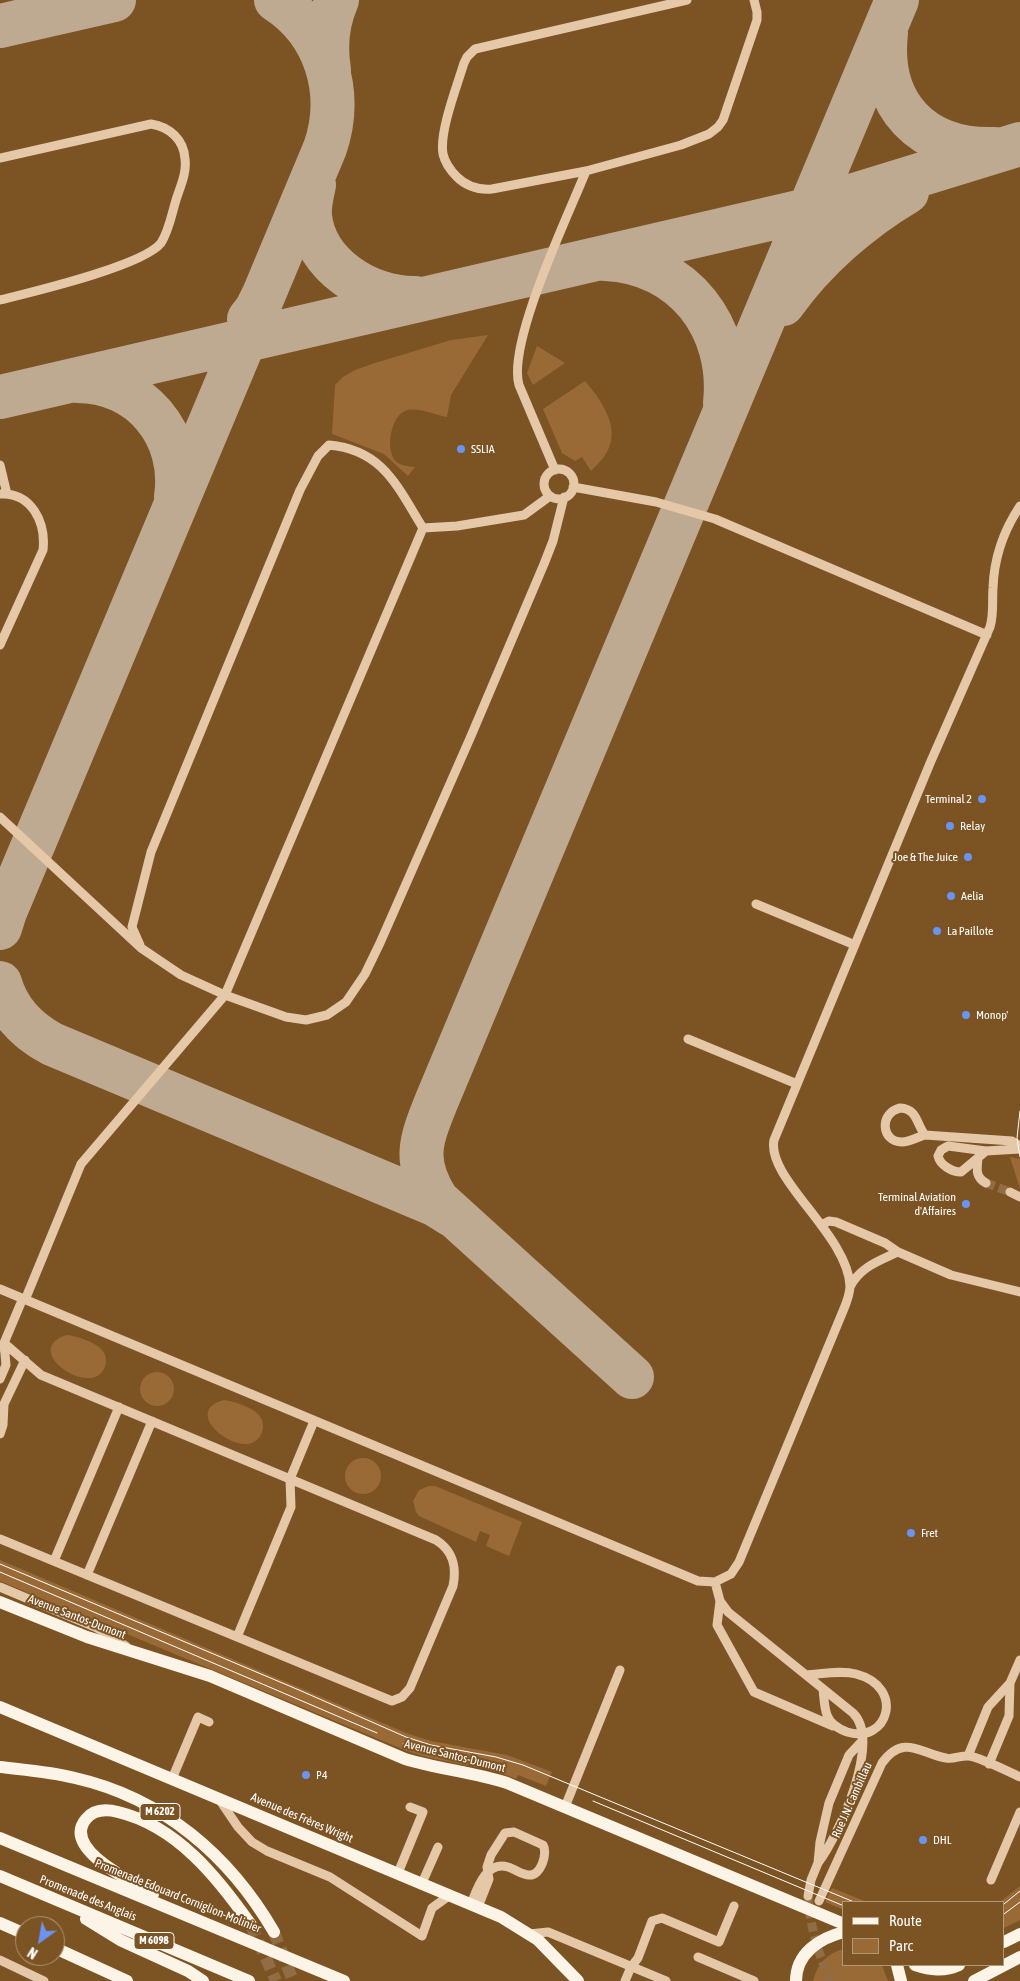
<!DOCTYPE html>
<meta charset="utf-8">
<style>
body{margin:0}
#map{position:relative;width:1020px;height:1981px;overflow:hidden;background:#7c5323;font-family:"Asap Condensed",sans-serif}
canvas{display:block}
.legend{position:absolute;left:842px;top:1901px;width:162px;height:65px;box-sizing:border-box;background:#7c5323;border:1px solid #b0987b;margin:0;padding:6px 9px;list-style:none;font-size:15px;color:#fff}
.legend li{display:flex;align-items:center;gap:10px;height:25px}
.legend b{width:25px;border:1px solid #b0987b}
.north{position:absolute;left:15px;top:1916px;width:50px;height:50px;box-sizing:border-box;background:#7c5323;border:1px solid #b0987b;border-radius:50%;rotate:212deg;font-size:14px;font-weight:700;line-height:20px;text-align:center;color:#fff}
.north::after{content:'';display:block;margin:auto;width:18px;height:22px;background:#6a94f0;clip-path:polygon(50% 0,100% 100%,50% 72%,0 100%)}
</style>
<div id="map">
<canvas width="1020" height="1981"></canvas>
<ul class="legend">
<li><b style="height:6px;background:#fdf4e8"></b>Route</li>
<li><b style="height:14px;background:#9a6a36"></b>Parc</li>
</ul>
<div class="north">N</div>
</div>
<script>
const g = document.querySelector('canvas').getContext('2d');
g.lineJoin = 'round';
function fill(path, color) { g.fillStyle = color; g.fill(path, 'evenodd'); }
function strokePath(path, color, width, dash) { g.strokeStyle = color; g.lineWidth = width; g.lineCap = dash ? 'butt' : 'round'; g.setLineDash(dash || []); g.stroke(path); }
function write(font, color, halo, rows, align = 'center') {
  g.font = font + ' "Asap Condensed",sans-serif'; g.lineWidth = 4; g.setLineDash([]); g.textBaseline = 'middle'; g.strokeStyle = halo; g.fillStyle = color; for (const [text, x, y, turn = 0] of rows) {
    g.save(); g.translate(x, y); g.rotate((+turn || 0) * Math.PI / 180); g.textAlign = isNaN(turn) ? turn : align; if (halo) g.strokeText(text, 0, 0); g.fillText(text, 0, 0); g.restore();
  }
}
fill(new Path2D(`
 M488,335L451,395L447,417C436,415 416,406 405,411C391,417 386,447 394,459C398,466 408,466 415,467L408,476L384,454L332,434L335,385L343,377L355,370L375,363L451,340Z
 M537,346L565,363L533,385L527,373Z
 M585,381C601,400 621,427 607,452C603,459 597,465 591,471L582,457L575,461L562,453L543,409Z
 M1010,1157L1020,1159V1189Z
 M67,1335C77,1336 95,1342 102,1350C111,1360 104,1378 90,1378C66,1380 29,1346 67,1335Z
 M140 1389a17 17 0 1 1 34 0a17 17 0 1 1-34 0Z
 M224,1400C234,1401 253,1408 259,1415C268,1426 261,1443 247,1444C223,1445 186,1410 224,1400Z
 M345 1476a18 18 0 1 1 36 0a18 18 0 1 1-36 0Z
 M429,1486H435L522,1522L509,1556L486,1546L490,1535L480,1531L476,1542L419,1516L416,1512L413,1501L419,1490Z
 M0,1560L406,1733L431,1741L507,1755L552,1772L546,1786L518,1775L516,1779C481,1764 443,1764 407,1751L0,1581Z
 M1020,1886V1920L1004,1928V1902H1000Z
 M832,1888L867,1902H844V1910L825,1902Z
 M844,1949V1965H882L888,1981H813C817,1964 827,1953 844,1949Z`), '#9a6a36');
strokePath(new Path2D(`
 M0,26L114,0
 M886,33C878,105 922,151 994,149
 M329,70C325,45 327,23 337,0
 M314,185C312,195 309,205 310,216C315,265 368,299 416,298
 M605,259C684,262 733,328 725,403
 M783,304C815,259 860,220 907,192
 M249,319L256,310L264,294L325,148C344,93 326,32 276,0
 M77,381C141,381 185,435 176,497
 M0,397L799,212L1020,144
 M0,928L5,912L264,294
 M0,983C8,1011 26,1030 52,1044L436,1205L452,1215
 M632,1377L437,1200C412,1160 421,1140 437,1100L897,0`), '#bea991', 44);
strokePath(new Path2D(`
 M986,1183L1010,1192
 M808,1896C809,1921 819,1959 831,1981`), '#906d44', 9, [9, 4.5]);
strokePath(new Path2D(`
 M251,1925L276,1981
 M274,1932L293,1981`), '#906d44', 12, [12, 6]);
strokePath(new Path2D(`
 M687,0L475,49L467,57L464,63C457,86 439,132 443,154C445,163 450,170 457,177C467,187 478,190 492,189L586,171L681,145L709,134L718,127L723,120L757,20V12L754,0
 M0,158L151,124C170,127 184,140 185,159C187,173 180,187 176,200C172,213 169,231 161,243C143,266 32,292 0,300
 M0,465L7,494
 M544 484a15 15 0 1 1 30 0a15 15 0 1 1-30 0Z
 M555,470L519,385C507,343 568,216 586,171
 M573,487L656,502L715,519L987,635
 M0,494C32,492 46,523 43,550L0,645
 M0,817L141,948L181,975L225,995L286,1017L306,1020L327,1015L346,1002L365,974L380,943L471,736L544,564L553,541L564,497
 M756,904L855,945
 M140,945L132,927L151,852L300,490L318,456L329,445C383,450 397,486 423,528
 M688,1039L797,1084
 M900,1108C918,1109 916,1124 925,1135C918,1137 909,1142 902,1142C881,1142 879,1113 900,1108Z
 M925,1135L1012,1141L1020,1146
 M986,1151L961,1172C952,1172 940,1165 938,1156L941,1150L948,1146L986,1151L1020,1149
 M978,1158C977,1169 975,1177 986,1183
 M1010,1192L1020,1197
 M821,1225L829,1221L836,1222L885,1243L898,1252C879,1261 860,1267 850,1287
 M898,1252L951,1275L1020,1292
 M0,1289L698,1581L715,1582L731,1574L739,1562L843,1311C846,1304 850,1294 850,1286C848,1235 766,1178 774,1140L931,761L990,627C994,614 992,602 993,588C994,559 1004,530 1020,506
 M25,1300L81,1164L225,995L423,528L457,526L524,515L550,496
 M0,1347L4,1343L23,1298
 M0,1379L6,1365L4,1343
 M0,1434L3,1425L4,1404L25,1360
 M0,1539L392,1701L402,1697L410,1688L453,1586C457,1566 453,1551 436,1540L41,1375L4,1343
 M54,1561L119,1407
 M87,1575L152,1421
 M715,1582L720,1601L728,1612L853,1713C882,1741 839,1835 818,1863L820,1842L829,1803L849,1755L862,1741
 M0,1587L95,1627L126,1646
 M720,1601L717,1625L754,1692L833,1726
 M237,1637L291,1507L290,1479L314,1421
 M806,1675C822,1674 841,1670 856,1674C906,1687 888,1745 847,1732C839,1729 830,1724 827,1715C824,1707 824,1697 823,1689
 M968,1756L988,1707L1010,1683L1020,1660
 M989,1764L1009,1716L1010,1683
 M172,1779L198,1717L209,1722
 M219,1799L238,1827L252,1842L267,1851L330,1877L422,1936L432,1908L450,1895
 M565,1807L620,1670
 M398,1873L423,1812L410,1807
 M991,1880L1020,1812
 M422,1883L438,1847
 M808,1896L811,1880L818,1863
 M819,1901L882,1763C904,1733 921,1754 946,1758C953,1760 961,1755 969,1756C982,1758 1007,1771 1020,1777
 M471,1904C477,1889 486,1860 508,1867C515,1869 522,1875 529,1875C541,1876 548,1853 543,1845L514,1832L505,1833L491,1855L487,1867L489,1879L478,1907
 M529,1934L548,1932L666,1981
 M698,1957L754,1981
 M0,1960L44,1981
 M625,1981L631,1967L638,1958L652,1921L662,1918L719,1942L734,1906`), '#e5c8a7', 9);
strokePath(new Path2D(`
 M0,1602L87,1637L210,1676L405,1759C438,1769 473,1772 507,1783L844,1924
 M0,1707L501,1917L538,1940L578,1981
 M0,1767C25,1770 51,1772 75,1778C163,1798 230,1856 274,1932
 M0,1838L344,1981
 M0,1876L249,1981
 M153,1894C133,1882 61,1849 86,1819C94,1809 106,1809 118,1812C177,1826 218,1878 251,1925
 M86,1919L120,1940L188,1971L203,1981
 M0,1923L25,1934
 M1004,1942L1020,1934
 M55,1948L127,1981
 M897,1965L901,1981
 M915,1965C930,1970 944,1972 959,1965
 M796,1981C796,1953 820,1938 844,1932
 M974,1981L1020,1957`), '#fdf4e8', 12);
strokePath(new Path2D(`
 M1020,1111L1017,1138L1020,1157
 M0,1564L299,1690L406,1737L431,1745L496,1757L523,1765L854,1902
 M0,1572L377,1733
 M403,1744L432,1753L478,1761
 M593,1801L844,1906
 M1004,1904L1020,1891
 M1004,1914L1020,1902`), '#fff', 1);
for (const [x, y, r, color] of [
 [461,449,5,"#6a94f0"],
 [982,799,5,"#6a94f0"],
 [950,826,5,"#6a94f0"],
 [968,857,5,"#6a94f0"],
 [951,896,5,"#6a94f0"],
 [937,931,5,"#6a94f0"],
 [966,1015,5,"#6a94f0"],
 [966,1204,5,"#6a94f0"],
 [911,1533,5,"#6a94f0"],
 [306,1775,5,"#6a94f0"],
 [923,1840,5,"#6a94f0"]
]) { const dot = new Path2D(); dot.arc(x, y, r, 0, 2 * Math.PI); g.fillStyle = color; g.fill(dot); strokePath(dot, '#7c5323', 2); }
for (const [x, y, w] of [
 [160,1812,40],
 [154,1941,40]
]) { const box = new Path2D(); box.roundRect(x - w / 2, y - 8.5, w, 17, 4); g.fillStyle = '#7c5323'; g.fill(box); strokePath(box, '#fff', 1); }
write('bold 11px', '#fff', null, [
 ["M 6202",160,1812],
 ["M 6098",154,1941]
]);
write('12px', '#fff', '#7c5323', [
 ["SSLIA",471,449],
 ["Terminal 2",972,799,"right"],
 ["Relay",960,826],
 ["Joe & The Juice",958,857,"right"],
 ["Aelia",961,896],
 ["La Paillote",947,931],
 ["Monop'",976,1015],
 ["Terminal Aviation",956,1197,"right"],
 ["d'Affaires",956,1211,"right"],
 ["Fret",921,1533],
 ["P4",316,1775],
 ["DHL",933,1840]
], 'left');
write('12px', '#fff', '#7c5323', [
 ["Avenue Santos-Dumont",77,1617,21],
 ["Avenue Santos-Dumont",455,1756,14],
 ["Rue J.N. Cambillau",852,1800,-66],
 ["Avenue des Frères Wright",302,1818,23],
 ["Promenade Edouard Corniglion-Molinier",178,1896,22],
 ["Promenade des Anglais",88,1898,22]
]);
</script>
